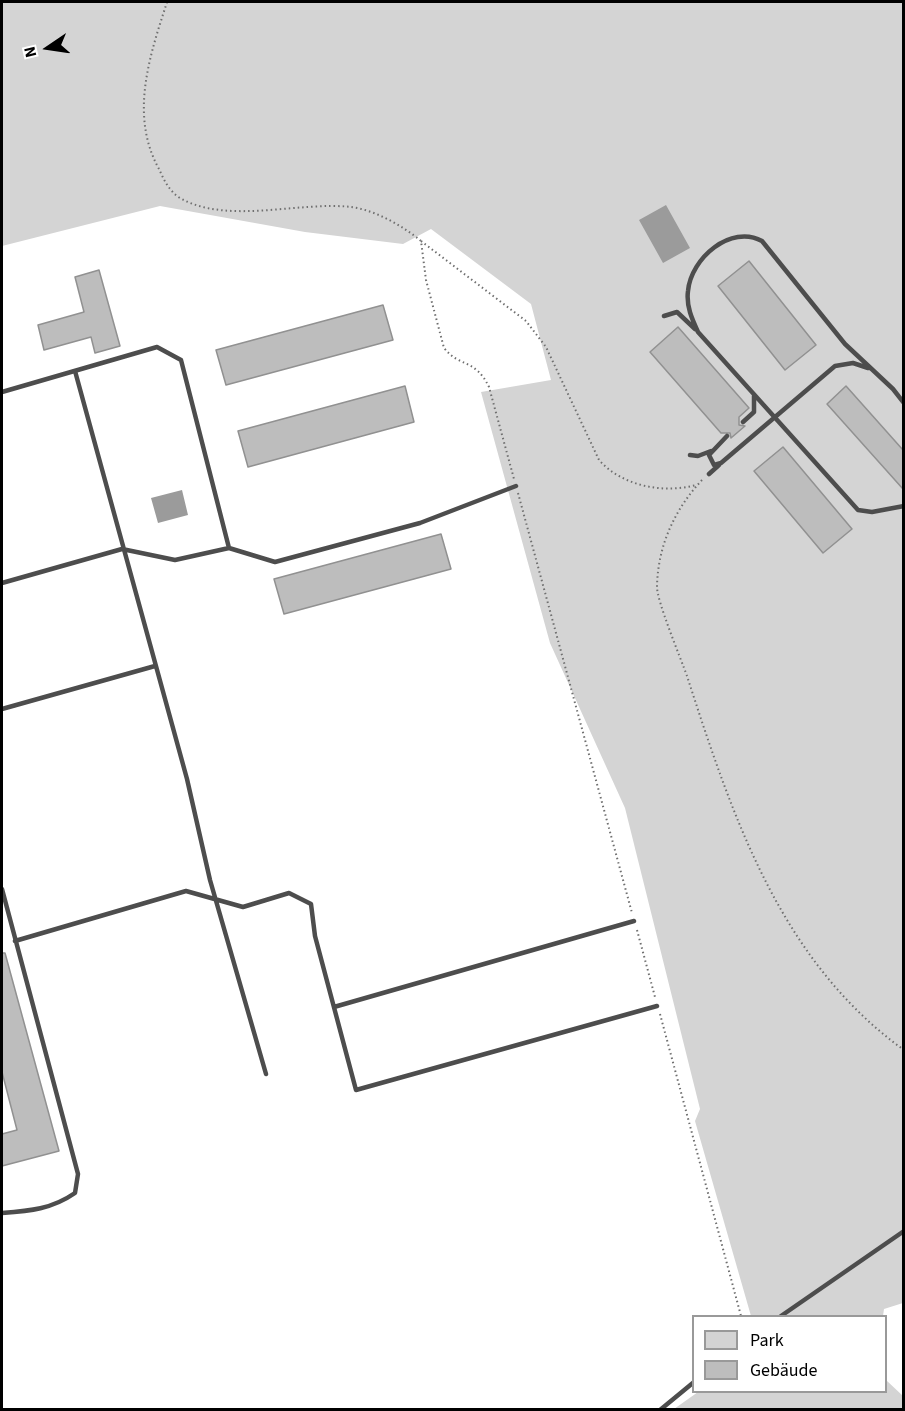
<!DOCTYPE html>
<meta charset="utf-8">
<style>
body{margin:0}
#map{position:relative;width:905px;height:1411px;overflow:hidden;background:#fff;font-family:"Source Sans 3",sans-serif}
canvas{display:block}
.frame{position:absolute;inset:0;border:3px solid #000;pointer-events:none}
.legend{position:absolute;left:692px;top:1315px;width:195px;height:78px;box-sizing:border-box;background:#fff;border:2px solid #999;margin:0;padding:8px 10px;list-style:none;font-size:18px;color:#000}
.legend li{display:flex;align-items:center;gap:12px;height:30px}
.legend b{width:30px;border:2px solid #999}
.north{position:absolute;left:18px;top:18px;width:60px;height:60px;-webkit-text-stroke:4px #fff;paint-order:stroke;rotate:257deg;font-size:16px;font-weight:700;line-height:24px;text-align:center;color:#000}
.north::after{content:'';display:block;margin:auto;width:21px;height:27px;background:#000;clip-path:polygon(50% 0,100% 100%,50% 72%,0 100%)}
</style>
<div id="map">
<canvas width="905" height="1411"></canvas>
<div class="frame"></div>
<ul class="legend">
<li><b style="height:16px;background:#d4d4d4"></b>Park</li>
<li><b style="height:16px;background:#bdbdbd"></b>Gebäude</li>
</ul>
<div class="north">N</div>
</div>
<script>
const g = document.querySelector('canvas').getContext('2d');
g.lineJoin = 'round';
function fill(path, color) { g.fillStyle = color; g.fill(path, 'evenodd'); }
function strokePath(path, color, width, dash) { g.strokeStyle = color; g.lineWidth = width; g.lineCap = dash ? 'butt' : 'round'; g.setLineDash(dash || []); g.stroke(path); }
fill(new Path2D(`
 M2,2H903V1303L884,1309L883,1316H751L695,1121L700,1109L625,808L550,643L481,392L551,380L531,304L431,229L403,244L305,232L160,206L2,246Z
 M886,1380L903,1396V1409H674L698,1392H886Z`), '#d4d4d4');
fill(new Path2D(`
 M666,205L690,248L663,263L639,220Z
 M182,490L188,515L158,523L151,498Z`), '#9b9b9b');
const building = new Path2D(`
 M749,261L816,345L785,370L718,286Z
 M99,270L120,346L95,353L91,337L44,350L38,325L84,312L75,277Z
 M383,305L393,340L226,385L216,350Z
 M678,327L749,408L739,417V425L745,426L731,438L730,433H721L650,352Z
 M405,386L414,422L248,467L238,431Z
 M846,386L903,450V489L827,404Z
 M783,447L852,529L823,553L754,471Z
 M441,534L451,569L284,614L274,579Z
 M2,953H5L59,1151L2,1166V1134L17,1130L2,1072Z`);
fill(building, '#bdbdbd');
strokePath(building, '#919191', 1.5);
strokePath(new Path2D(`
 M167,2C150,55 129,115 159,169C164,180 169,191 180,198C227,225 300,201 351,207C375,210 403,226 421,241L426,280L444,348C460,368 475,358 489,387L514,479
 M421,241L526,321L546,347L599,460C622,486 663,494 696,485
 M702,480C675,509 658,545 657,586C656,599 681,659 687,676C732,815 780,961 904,1050
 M518,493L632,913
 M637,930L655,997
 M660,1014L741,1316`), '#6f6f6f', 2, [1.5, 3]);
strokePath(new Path2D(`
 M664,316L677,312L695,329
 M75,371L187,779L210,880L266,1074
 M2,392L157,347L181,360L229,548
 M904,403L893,389L845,344L762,241C731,224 691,258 688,291C686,306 692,319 698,332L858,510L872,512L904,506
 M743,422L754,412V396
 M727,436L709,455L714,465L721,463L835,366L853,363L868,368
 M690,455L698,456L711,451
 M709,474L719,465
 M2,583L122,549L175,560L229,548L275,562L420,523L516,486
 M2,709L155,666
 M2,889L78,1174L75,1193C52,1209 30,1211 2,1213
 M15,941L186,891L243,907L289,893L311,904L315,936L356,1090L657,1006
 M334,1007L634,921
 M781,1316L904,1231
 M660,1410L694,1382`), '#4d4d4d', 4.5);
</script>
